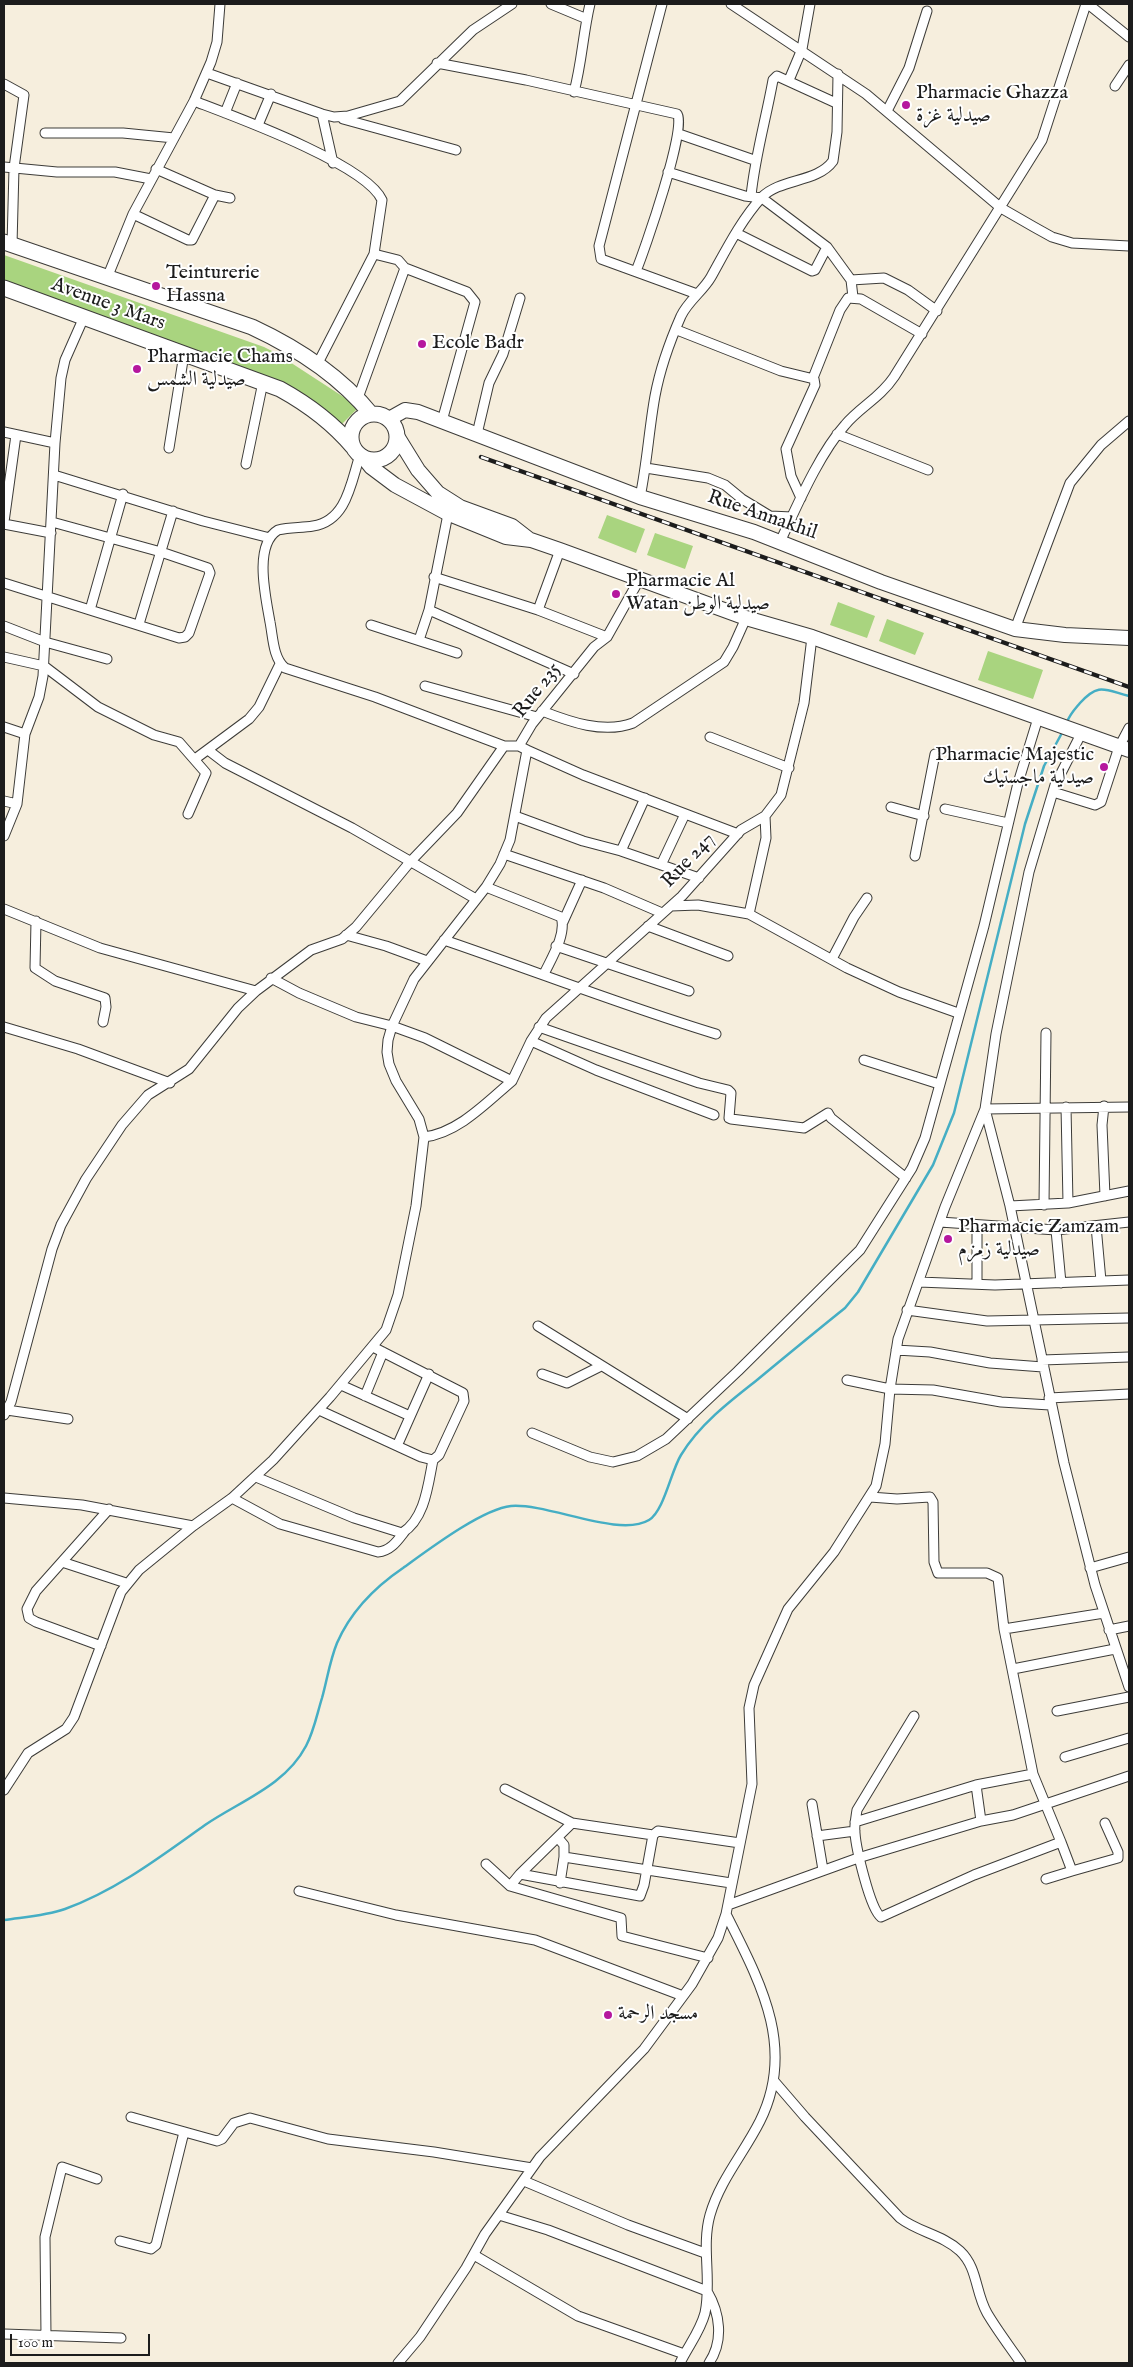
<!DOCTYPE html>
<meta charset="utf-8">
<style>
body{margin:0}
#map{position:relative;width:1133px;height:2367px;overflow:hidden;background:#f6eedd;font-family:"IM FELL English",serif}
canvas{display:block}
.frame{position:absolute;inset:0;border:5px solid #1c1c1c;pointer-events:none}
.scale{position:absolute;left:10px;top:2334px;width:140px;height:22px;box-sizing:border-box;border:2px solid #1c1c1c;border-top:0;padding-left:6px;font-size:15px;line-height:18px;white-space:nowrap;color:#1c1c1c;-webkit-text-stroke:4px #fff;paint-order:stroke}
</style>
<div id="map">
<canvas width="1133" height="2367"></canvas>
<div class="frame"></div>
<div class="scale">100 m</div>
</div>
<script>
const g = document.querySelector('canvas').getContext('2d');
g.lineJoin = 'round';
function fill(path, color) { g.fillStyle = color; g.fill(path, 'evenodd'); }
function strokePath(path, color, width, dash) { g.strokeStyle = color; g.lineWidth = width; g.lineCap = dash ? 'butt' : 'round'; g.setLineDash(dash || []); g.stroke(path); }
function write(font, color, halo, rows, align = 'center') {
  g.font = font + ' "IM FELL English",Amiri,serif'; g.lineWidth = 4; g.setLineDash([]); g.textBaseline = 'middle'; g.strokeStyle = halo; g.fillStyle = color; for (const [text, x, y, turn = 0] of rows) {
    g.save(); g.translate(x, y); g.rotate((+turn || 0) * Math.PI / 180); g.textAlign = isNaN(turn) ? turn : align; if (halo) g.strokeText(text, 0, 0); g.fillText(text, 0, 0); g.restore();
  }
}
fill(new Path2D(`
 M4,255L264,347L276,353L359,407L341,425L313,403L4,284Z
 M607,515L645,529L636,553L598,538Z
 M655,533L693,546L685,569L647,555Z
 M838,602L875,616L867,638L830,625Z
 M887,619L924,633L915,655L879,641Z
 M988,651L1043,670L1033,699L978,680Z`), '#a9d47f');
strokePath(new Path2D(`
 M1067,722C1070,714 1075,709 1080,703C1099,682 1105,690 1129,696
 M4,1920C24,1917 45,1916 65,1909C117,1890 160,1857 205,1825C240,1801 285,1786 306,1746C314,1731 317,1714 322,1698C327,1680 330,1660 337,1643C351,1611 375,1587 403,1568C428,1550 482,1509 511,1506C548,1503 619,1538 649,1520C664,1511 671,1471 681,1455C699,1425 730,1401 757,1380C786,1356 815,1332 845,1308L858,1292L933,1165L954,1113L1025,824L1044,766L1063,731`), '#45aec4', 2.5);
const street = new Path2D(`
 M551,4L587,19
 M662,4L599,246L601,259L697,294
 M731,4L866,94L1001,208L1034,227L1052,237L1072,243L1129,246
 M1088,4L1129,37
 M437,63L526,80L677,114C688,125 644,252 636,271
 M207,73L322,114L334,117L348,116L400,101L473,30L512,4
 M789,80L802,49L810,4
 M4,84L24,95L14,168L12,245
 M1115,86L1129,65
 M574,92C582,62 583,33 590,4
 M194,101C233,116 366,164 382,200L374,254L317,365
 M887,111L909,68L927,11
 M225,113L237,83
 M322,114L333,163
 M343,119L456,150
 M258,125L271,94
 M45,133H123L174,138
 M679,134L754,160
 M4,167L57,172H115L151,179
 M156,169L215,195L230,198
 M668,172L745,196L762,198L827,247L851,280L853,297
 M751,196C755,156 766,119 773,80L777,76L836,103
 M133,214L188,240H192L215,195
 M736,233L812,271L815,270L827,247
 M405,268L467,292L475,302L442,421
 M107,278L133,214L194,101L211,62L217,42L220,4
 M851,280L884,278L908,290L937,311
 M677,330L781,371L814,379L815,385L786,449L791,476L801,498
 M813,378L840,310L848,298L861,299L922,334
 M358,398L405,268L398,260L374,254
 M4,432L55,443
 M477,434L489,383L503,354L520,298
 M837,434L928,470
 M169,448L184,354
 M360,455C351,482 347,521 313,526C302,528 290,527 278,530C253,545 266,598 270,622C273,637 273,658 285,668L375,697L504,746
 M246,464L263,382
 M646,468L708,478L725,485L742,499L770,516L792,517
 M54,475L203,521L270,538
 M640,497C647,464 649,429 655,396C660,369 670,341 681,316C688,301 703,291 711,277C726,250 741,220 762,197C781,178 817,183 833,161L837,132L838,74
 M4,522L16,435
 M4,524L51,533
 M780,542C797,506 819,454 845,425C860,407 880,398 894,377L1042,140L1086,4
 M434,577L538,610L607,637
 M4,583L179,638L185,637L189,633L210,573L208,568L161,552L52,522
 M90,610L123,494
 M429,610L574,674
 M538,610L560,550
 M139,624L173,511
 M371,625L457,653
 M4,626L45,642L107,659
 M1015,629L1070,483L1101,445L1129,421
 M419,640L429,610L449,509
 M4,657L44,666L98,707L154,735L179,742L206,773L188,814
 M425,686L537,717
 M542,711C570,722 604,734 633,723L724,662L733,647L746,618
 M4,727L25,734
 M1081,734L1055,785L1029,872L996,1034L985,1109L1010,1206L1064,1463L1095,1585L1129,1687
 M710,737L789,768
 M208,750L225,763L352,828L476,899
 M527,750L583,775L738,834
 M195,759L249,719L259,707L280,664
 M1053,792L1095,805L1101,802L1119,747L1129,728
 M645,798L621,851L699,878
 M4,801L17,804
 M891,807L924,816
 M945,809L1008,823
 M515,816L583,841L621,851
 M4,836L17,804L25,734L39,697L43,676L55,443L61,378L65,360L84,317
 M504,854L604,888L662,913
 M915,856L935,754
 M661,865L685,814
 M486,887L561,917C567,934 551,959 544,974
 M671,906L698,905L749,914L847,968L899,992L958,1013
 M4,909L100,948L256,991
 M749,914L766,838L765,816
 M36,921L35,968L55,981L105,998L106,1007L103,1022
 M563,922L582,880
 M648,926L728,956
 M346,935L386,946L427,961
 M444,940C535,971 624,1006 716,1034
 M556,946L689,991
 M832,959L854,917L867,898
 M271,978L299,993L356,1017L392,1026L425,1038L512,1081L531,1041L546,1018L682,896L741,830L765,816L781,795L804,703L812,637
 M4,1027L78,1049L170,1083
 M539,1027L699,1083L728,1090L731,1093L729,1118L731,1119L804,1128L828,1113L831,1118L906,1178
 M531,1041L596,1070L714,1115
 M864,1060L939,1084
 M1104,1106L1102,1125L1105,1196
 M1066,1107L1068,1203
 M424,1137C458,1133 486,1103 512,1081
 M1044,1205L1046,1033
 M1010,1206L1068,1203L1129,1191
 M940,1222L1056,1230L1129,1222
 M977,1225V1284
 M1096,1226L1101,1281
 M1056,1230L1061,1283
 M919,1282L995,1285L1129,1280
 M907,1310L987,1321L1129,1318
 M538,1326L688,1419
 M896,1350L930,1352L990,1363L1043,1367
 M1042,1360L1129,1357
 M542,1374L567,1383L601,1366
 M847,1380L890,1389L933,1390L1001,1402L1050,1405
 M341,1385L410,1416
 M365,1396L383,1352
 M1049,1398L1129,1394
 M7,1410L68,1419
 M319,1410L421,1457L433,1460L439,1455L464,1401L463,1393L373,1347
 M4,1415L11,1402L52,1249L61,1225L86,1179L122,1125L148,1095L189,1069L238,1008L256,991L311,950L342,939L356,927L410,862L457,813L504,746H519L532,724L594,647L607,637L639,580
 M532,1433L590,1457L613,1462L637,1456L666,1439L738,1371L860,1250L912,1168L925,1138L984,926L1018,783L1038,718
 M397,1446L429,1374
 M256,1477L354,1518L402,1533C425,1519 428,1485 433,1460
 M870,1497L897,1499L930,1497L933,1502L934,1562L938,1573H987L998,1578L1004,1629L1033,1774L1061,1842L974,1875L881,1917C870,1909 856,1848 855,1833C854,1825 856,1817 857,1810L914,1716
 M4,1498L82,1505L193,1526
 M232,1498L280,1524L378,1552C391,1551 398,1540 405,1531
 M62,1562L126,1583
 M1090,1568L1129,1557
 M1004,1629L1104,1613
 M1109,1630L1129,1626
 M101,1646L36,1622L29,1618L27,1609L36,1591L109,1509
 M1013,1669L1115,1649
 M1057,1711L1129,1697
 M1065,1757L1129,1738
 M976,1785L981,1821
 M505,1789L572,1823L653,1835L644,1885L640,1896L520,1874L510,1886
 M4,1790L28,1753L66,1729L74,1717L121,1592L139,1570L193,1526L232,1498L273,1460L330,1397L386,1330L398,1295L416,1206L424,1137L419,1119L396,1081L389,1064L387,1052L388,1040L392,1026L414,979L486,887L500,864L510,840L527,750L519,746
 M812,1804L823,1870
 M855,1822L976,1785L1033,1774
 M653,1835L658,1831L740,1843
 M817,1836L855,1831
 M558,1838L564,1845V1857
 M486,1864L510,1886L621,1918L622,1936L708,1958
 M1072,1871L1118,1858V1852L1105,1823
 M520,1874L572,1823
 M1046,1879L1072,1871L1061,1842
 M560,1883L564,1857L731,1883
 M299,1891L396,1915L535,1940L683,1996
 M728,1905L858,1858L981,1821L1013,1815L1129,1776
 M774,2081L805,2117L900,2218C918,2232 943,2235 960,2251C978,2268 975,2292 987,2313C997,2330 1010,2347 1021,2363
 M131,2117L217,2141L222,2139L234,2123L250,2118L328,2139L434,2152L532,2168
 M524,2181L628,2225L705,2253
 M499,2215L548,2230L707,2291C720,2313 724,2341 709,2363
 M120,2241L151,2249L156,2245L184,2132
 M474,2255L578,2316L684,2354
 M4,2334L121,2338
 M46,2336L45,2237L62,2167L97,2179
 M398,2363L420,2337L466,2268L485,2234L540,2157L644,2049L692,1984L718,1938L726,1914L752,1784L749,1708L754,1685L788,1609L834,1552L876,1486L885,1444L890,1389L898,1339L945,1207L985,1109L1129,1107
 M680,2363C688,2346 700,2332 705,2313C712,2280 701,2247 710,2215C720,2180 744,2153 760,2121C797,2047 759,1980 726,1914`);
const secondary = new Path2D(`
 M389,419L405,410L418,412L640,497L754,532L881,582L1015,629L1065,635L1129,638
 M397,436L418,470L438,493L460,507L512,526L530,540
 M363,457L371,467L395,485L447,513L506,537L531,540L560,550L746,618L812,637L1129,750`);
const primary = new Path2D(`
 M4,242L252,327C297,348 340,376 371,414
 M4,288L280,389C309,405 332,422 353,447
 M351 437a23 23 0 1 1 46 0a23 23 0 1 1-46 0Z`);
strokePath(street, '#3d3c39', 11);
strokePath(secondary, '#3d3c39', 16);
strokePath(primary, '#3d3c39', 17);
strokePath(street, '#fff', 9);
strokePath(secondary, '#fff', 14);
strokePath(primary, '#fff', 15);
const rail = new Path2D(`
 M481,457L1129,687`);
strokePath(rail, '#1c1c1c', 4.5);
strokePath(rail, '#fff', 2.5, [8]);
for (const [x, y, r, color] of [
 [906,105,5,"#b5179e"],
 [156,286,5,"#b5179e"],
 [422,344,5,"#b5179e"],
 [137,369,5,"#b5179e"],
 [616,594,5,"#b5179e"],
 [1104,767,5,"#b5179e"],
 [948,1239,5,"#b5179e"],
 [608,2015,5,"#b5179e"]
]) { const dot = new Path2D(); dot.arc(x, y, r, 0, 2 * Math.PI); g.fillStyle = color; g.fill(dot); strokePath(dot, '#fff', 2); }
write('20px', '#1c1c1c', '#fff', [
 ["Pharmacie Ghazza",916,94],
 ["صيدلية غزة",916,117],
 ["Teinturerie",166,274],
 ["Hassna",166,297],
 ["Ecole Badr",432,344],
 ["Pharmacie Chams",147,358],
 ["صيدلية الشمس",147,381],
 ["Pharmacie Al",626,582],
 ["Watan صيدلية الوطن",626,605],
 ["Pharmacie Majestic",1094,756,"right"],
 ["صيدلية ماجستيك",1094,779,"right"],
 ["Pharmacie Zamzam",958,1228],
 ["صيدلية زمزم",958,1251],
 ["مسجد الرحمة",618,2015]
], 'left');
write('20px', '#1c1c1c', '#fff', [
 ["Avenue 3 Mars",108,305,20],
 ["Rue Annakhil",762,516,19],
 ["Rue 235",538,691,-52],
 ["Rue 247",689,861,-47]
]);
</script>
